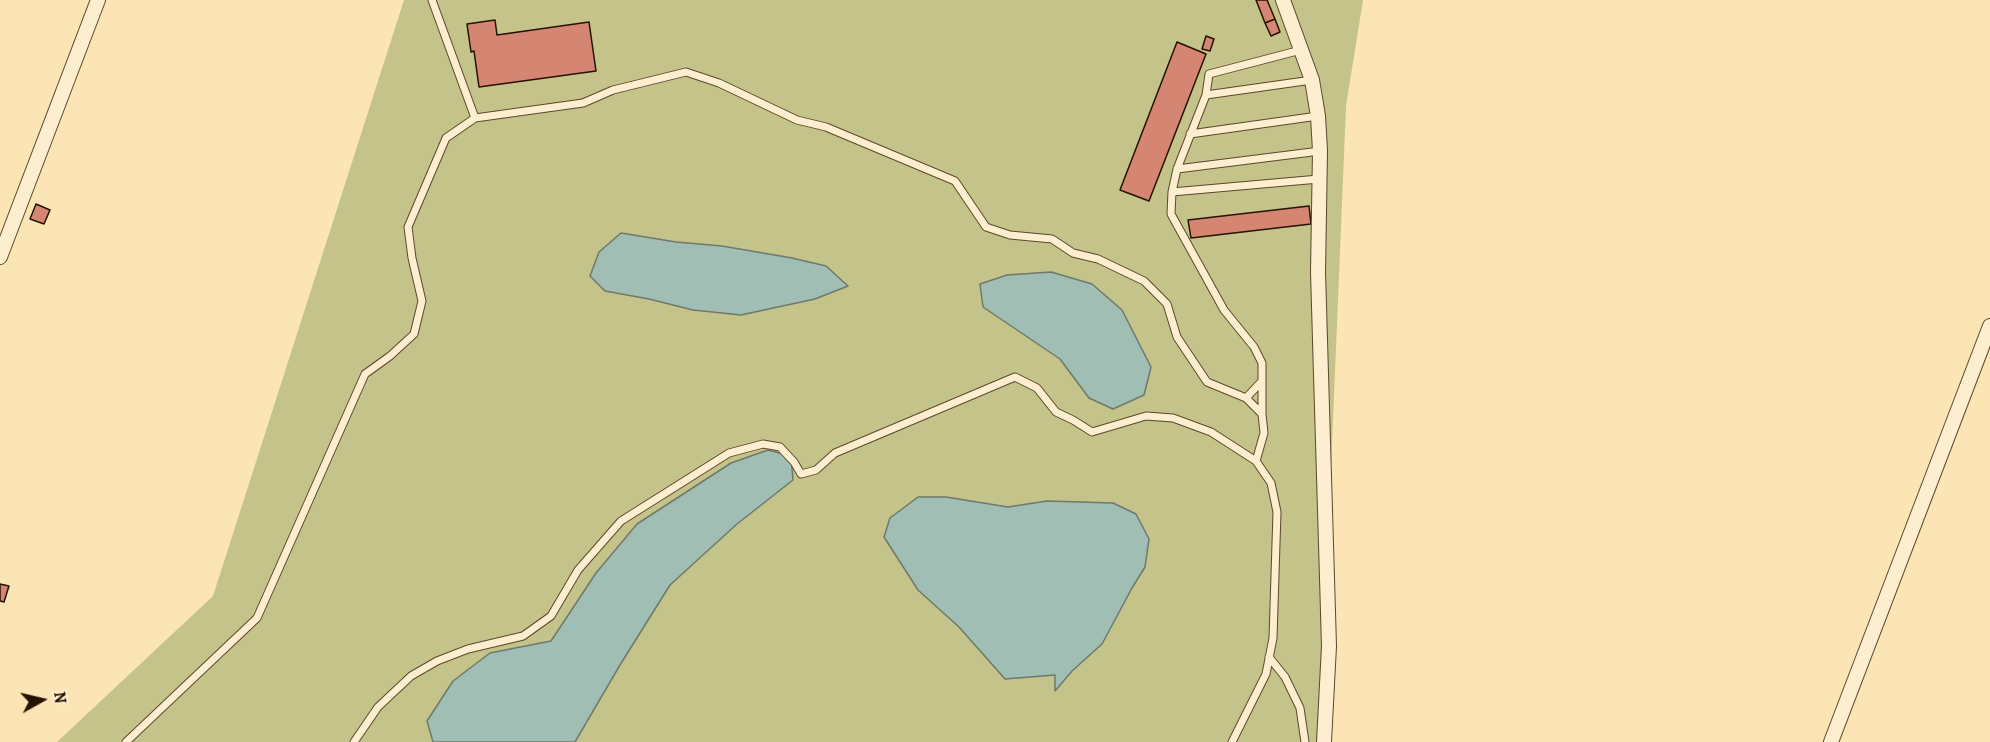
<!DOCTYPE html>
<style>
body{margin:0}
#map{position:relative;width:1990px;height:742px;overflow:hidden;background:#fce5b5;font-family:Alegreya,serif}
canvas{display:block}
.north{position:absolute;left:12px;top:670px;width:60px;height:60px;-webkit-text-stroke:4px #fdeecf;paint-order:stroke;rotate:82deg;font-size:16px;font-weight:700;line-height:24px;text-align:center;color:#261200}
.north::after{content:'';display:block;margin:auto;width:21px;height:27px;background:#261200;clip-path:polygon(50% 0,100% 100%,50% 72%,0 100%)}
</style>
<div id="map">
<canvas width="1990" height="742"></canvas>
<div class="north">N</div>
</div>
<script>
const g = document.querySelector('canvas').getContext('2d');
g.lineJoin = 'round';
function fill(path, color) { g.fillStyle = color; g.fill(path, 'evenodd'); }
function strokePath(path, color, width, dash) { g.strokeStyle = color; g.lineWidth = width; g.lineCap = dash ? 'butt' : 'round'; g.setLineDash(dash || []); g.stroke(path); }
fill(new Path2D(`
 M404,0H1363L1346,106L1323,661L1324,742H57L213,596Z`), '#c4c38a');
const water = new Path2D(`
 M621,233L676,242L722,246L792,258L826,266L848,286L815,299L741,315L693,310L649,299L605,291L590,276L599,252Z
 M1051,272L1092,284L1122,310L1151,367L1144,395L1113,409L1089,398L1060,359L983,307L980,284L1007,275Z
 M768,450L791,456L793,480L737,524L670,585L620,665L575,742H433L427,721L453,681L490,653L551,641L596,573L637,524L731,463Z
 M918,497H946L1008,507L1047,501L1113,503L1136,514L1149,539L1145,567L1132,588L1102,644L1072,671L1055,691V675L1005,679L959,627L918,590L884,537L890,518Z`);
fill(water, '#a0beb3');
strokePath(water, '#6f796b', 1.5);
const building = new Path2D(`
 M1256,0H1267L1275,19L1265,23Z
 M1275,19L1280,32L1271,36L1265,23Z
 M495,20L497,35L589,22L596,71L479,87L474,51L471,52L467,24Z
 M1206,36L1214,39L1210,51L1202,49Z
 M1177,42L1206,54L1149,201L1120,190Z
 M36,204L50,210L44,224L30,219Z
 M1309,206L1311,224L1191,238L1188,220Z
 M0,584L9,586L4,602L0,601Z`);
fill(building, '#d58673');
strokePath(building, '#261200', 1.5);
const service = new Path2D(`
 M432,0L475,118
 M1206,95L1312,80
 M1190,134L1318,116
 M1177,169L1320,151
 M1172,192L1319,179
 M1262,381V363L1254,347L1224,310L1171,214L1172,192L1177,169L1206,95L1209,74L1301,50
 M1246,398L1262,381V414
 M1269,657L1285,677L1300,708L1305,742
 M126,742L257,618L365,374L390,356L414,334L422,301L412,258L408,227L446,138L475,118L583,103L613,90L686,72L719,83L797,120L826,127L955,181L986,227L1010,235L1052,239L1073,253L1098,259L1144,281L1167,304L1177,337L1207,382L1246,398L1262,414L1264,433L1256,461
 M354,742L378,707L411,676L437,661L468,649L523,636L551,616L578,570L621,521L729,453L763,444L780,447L794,462L801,474L816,470L835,453L1015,377L1037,388L1056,412L1073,420L1092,432L1146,416L1173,418L1211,432L1256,461L1271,483L1277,512L1273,638L1266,674L1232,742`);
const minor = new Path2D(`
 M1283,0L1312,80L1318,116L1320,151L1318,272L1329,646L1324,742
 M0,257L98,0
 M1831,742L1990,326`);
strokePath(service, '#5c472d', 9);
strokePath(minor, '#5c472d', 16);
strokePath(service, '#fdeecf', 7);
strokePath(minor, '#fdeecf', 14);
</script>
